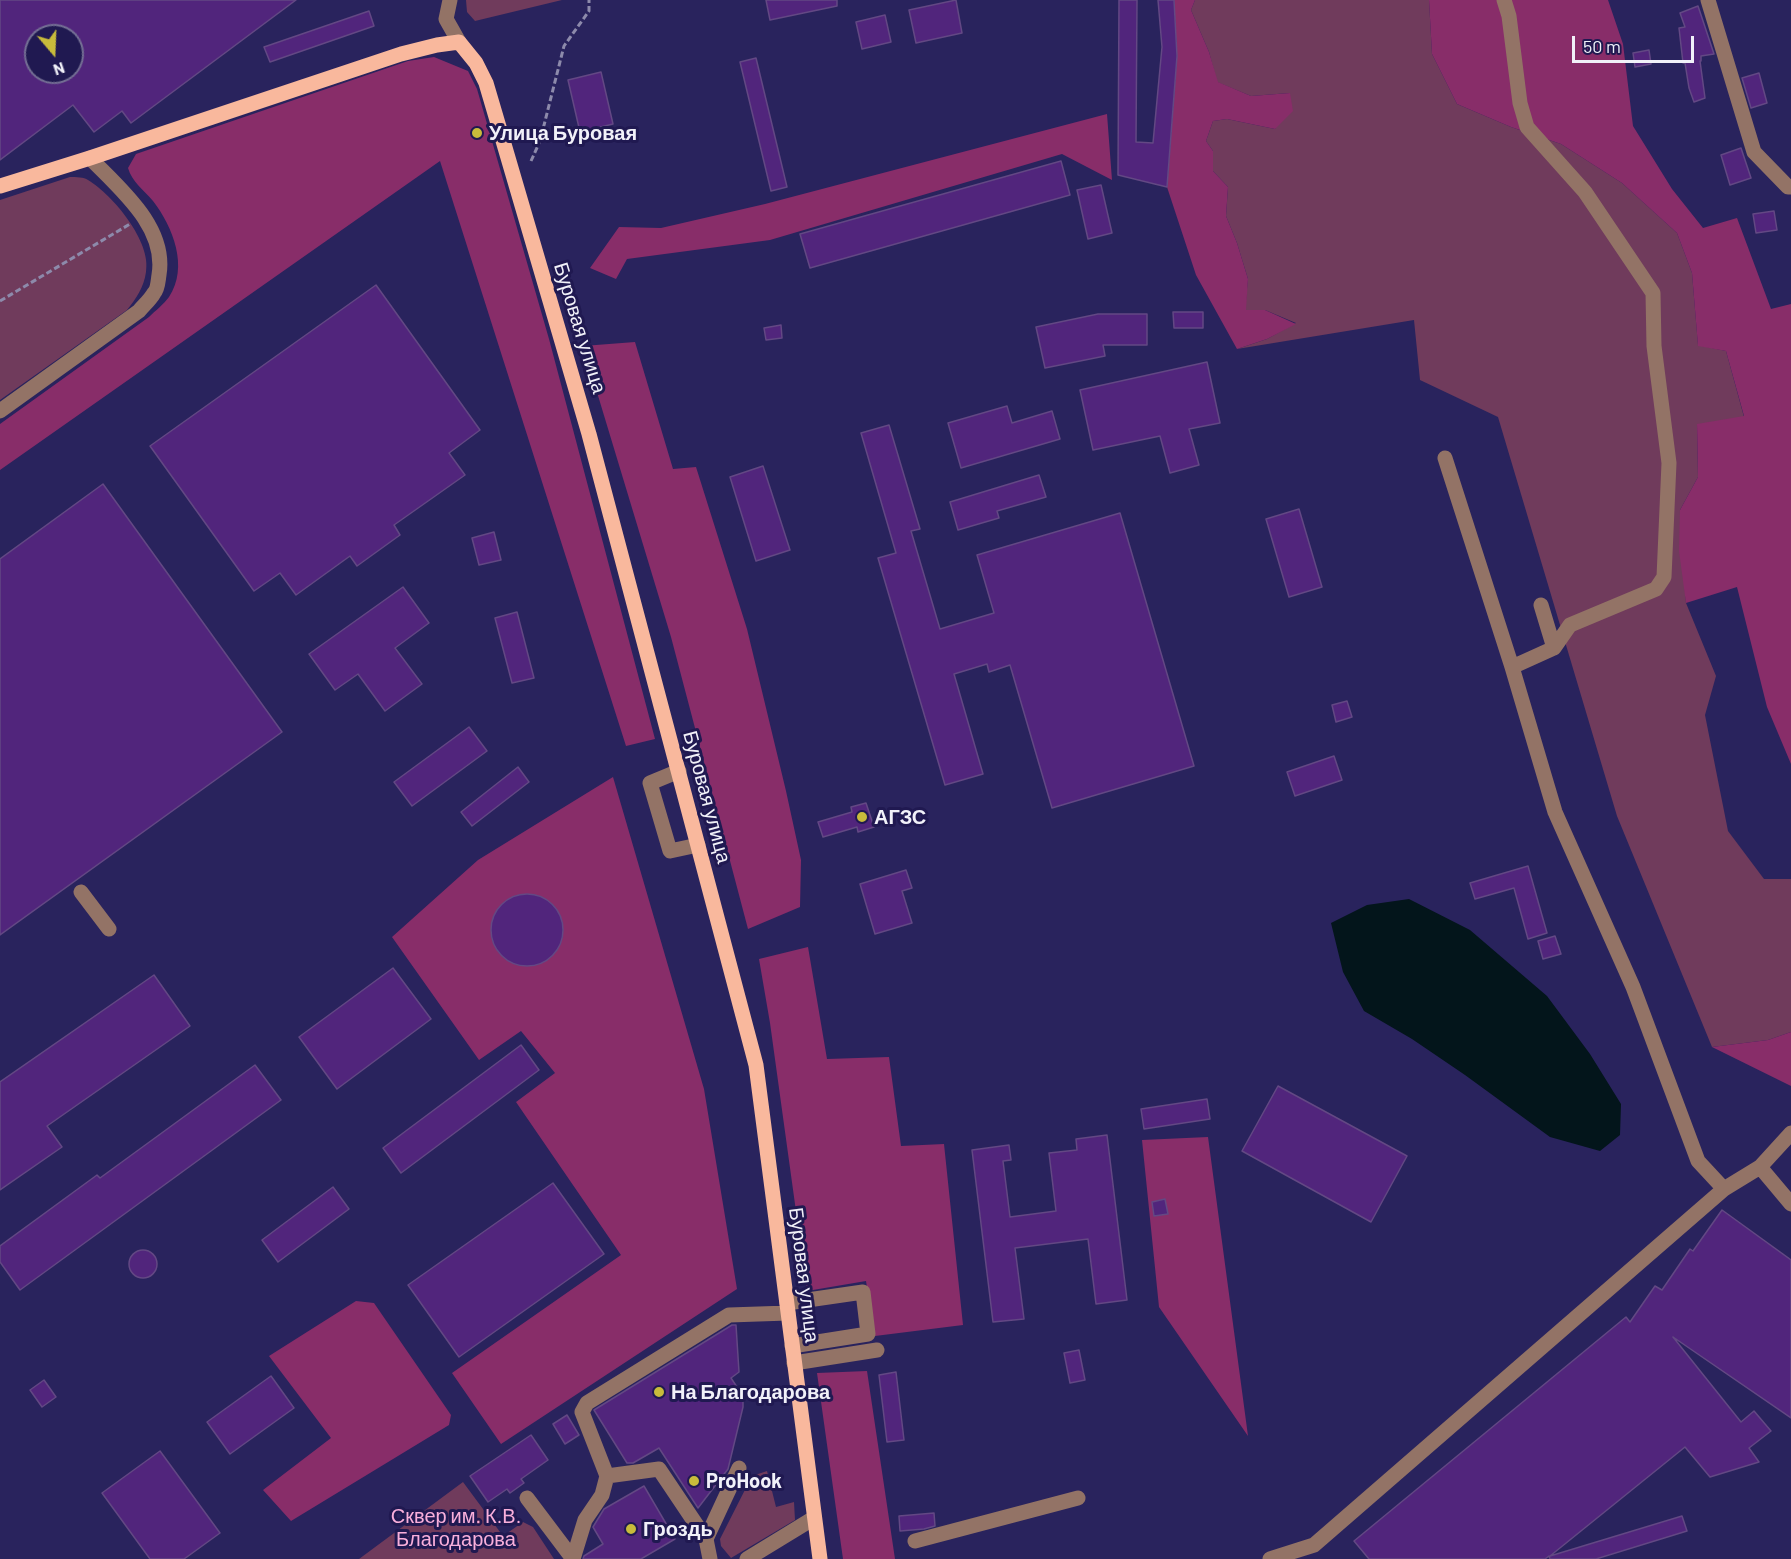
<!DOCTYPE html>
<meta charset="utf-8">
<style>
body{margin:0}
#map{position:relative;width:1791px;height:1559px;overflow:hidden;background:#29235d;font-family:Barlow,sans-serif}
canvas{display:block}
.north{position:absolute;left:24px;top:24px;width:60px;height:60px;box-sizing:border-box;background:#201951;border:2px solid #746f94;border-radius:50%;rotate:161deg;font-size:16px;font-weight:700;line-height:24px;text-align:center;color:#f1f1f9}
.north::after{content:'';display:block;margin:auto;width:21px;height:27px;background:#c8bb3b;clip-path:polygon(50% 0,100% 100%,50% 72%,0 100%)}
.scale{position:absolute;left:1572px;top:36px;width:122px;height:27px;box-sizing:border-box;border:3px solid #f1f1f9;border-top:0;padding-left:8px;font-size:18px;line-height:21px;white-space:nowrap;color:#f1f1f9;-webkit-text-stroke:4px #201951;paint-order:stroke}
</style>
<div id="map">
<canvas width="1791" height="1559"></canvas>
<div class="north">N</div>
<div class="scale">50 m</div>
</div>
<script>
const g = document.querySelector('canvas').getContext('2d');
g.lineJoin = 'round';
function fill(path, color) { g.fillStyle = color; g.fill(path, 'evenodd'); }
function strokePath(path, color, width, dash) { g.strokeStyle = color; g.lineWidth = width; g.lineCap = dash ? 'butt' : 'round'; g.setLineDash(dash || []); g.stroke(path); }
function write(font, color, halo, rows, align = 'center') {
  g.font = font + ' Barlow,sans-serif'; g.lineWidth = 6; g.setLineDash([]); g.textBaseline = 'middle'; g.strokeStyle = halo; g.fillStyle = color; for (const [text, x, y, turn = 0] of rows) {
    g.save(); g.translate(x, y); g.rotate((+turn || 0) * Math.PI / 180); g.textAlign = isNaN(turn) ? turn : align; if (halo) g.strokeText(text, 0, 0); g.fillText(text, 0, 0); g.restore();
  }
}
fill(new Path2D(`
 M466,0H562L475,21L467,12Z
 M1195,0H1429L1432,54L1457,104L1511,127L1561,144L1622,183L1677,233L1692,273L1698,345L1726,351L1744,417L1697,425L1698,477L1680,510L1686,603L1716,676L1705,715L1728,831L1764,879H1791V1032L1768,1040L1712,1047L1617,816L1498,417L1420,380L1414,320L1237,349L1267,339L1296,323L1265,310H1245L1248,279L1237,243L1226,216L1228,187L1213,171V151L1206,141L1213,121L1227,119L1275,129L1290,93L1251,96L1217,82L1209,52L1191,10Z
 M70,177C76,177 84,177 88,180C113,195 152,242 146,272C144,287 136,299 127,310L0,400V200Z
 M767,1471L776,1507L794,1502L795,1520L731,1558L721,1546L720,1539L752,1476Z
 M463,1482L503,1536L523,1522L533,1527L554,1559H359Z`), '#703b5c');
fill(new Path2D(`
 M1174,0H1195L1191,10L1209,52L1218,82L1251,96L1290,93L1293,111L1275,129L1227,119L1213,121L1206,141L1213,151V171L1228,187L1226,216L1237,243L1248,279L1246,310H1265L1296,324L1267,339L1237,349L1196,275L1167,187L1177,56Z
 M1429,0H1608L1623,44L1633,126L1672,189L1703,228L1737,218L1771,309L1791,304V764L1767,707L1737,587L1686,603L1679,551L1680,510L1698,477L1697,424L1744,416L1726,351L1698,346L1692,273L1677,233L1622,183L1561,144L1511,127L1457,104L1432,54Z
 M434,57L468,71L477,89L549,339L655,739L626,746L440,161L0,470V424L149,317C155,311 164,304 169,297C189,267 173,227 153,201C144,190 132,182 128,168L136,154L408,61Z
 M1107,114L1112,180L1062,154L770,240L627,259L616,279L590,268L619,227L661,228L765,204Z
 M635,342L673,469L696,467L747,629L786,791L801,860L800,907L748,929L671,637L583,346Z
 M613,777L704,1089L737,1289L501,1444L452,1373L621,1255L516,1102L555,1073L521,1031L479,1060L392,937L478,860Z
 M808,947L827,1059L889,1057L901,1146L944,1144L963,1325L875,1336L866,1281L807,1291L770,1023L759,959Z
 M1791,1032V1086L1712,1047L1768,1040Z
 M1208,1137L1248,1436L1159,1307L1142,1140Z
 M356,1301L374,1303L451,1415L449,1425L291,1521L263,1490L331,1438L269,1356Z
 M867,1371L895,1559H843L817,1373Z`), '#882d69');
fill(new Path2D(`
 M1409,899L1470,930L1547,996L1590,1054L1621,1104L1620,1135L1600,1151L1550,1137L1465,1075L1412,1039L1364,1011L1343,972L1331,923L1367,905Z`), '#03151b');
const building = new Path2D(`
 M0,0H296L131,123L122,111L94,132L73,105L0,160ZM36,36H72V72H36Z
 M766,0H837V6L770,20Z
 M956,0L962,33L916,43L909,10Z
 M1119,0H1137L1136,142L1153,143L1162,47L1158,0H1174L1177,56L1167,187L1118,175Z
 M1698,6L1714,54L1701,56V61H1700L1705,98L1694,102L1689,88L1685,63H1683L1679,28L1685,27L1680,13Z
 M369,11L374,26L270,62L264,47Z
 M885,15L891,42L862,49L856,22Z
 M1649,50L1651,64L1635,67L1633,53Z
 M756,58L787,187L771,191L740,62Z
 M601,72L613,124L580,132L568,80Z
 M1759,73L1767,103L1751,108L1742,78Z
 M1741,148L1751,178L1730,185L1721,155Z
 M1061,161L1070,195L810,268L800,234Z
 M1101,185L1112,233L1088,239L1077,190Z
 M1774,211L1777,230L1756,233L1753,214Z
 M376,285L480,430L449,453L465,475L394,525L400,535L357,566L350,556L296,595L280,573L254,591L150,446Z
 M1173,312H1203V328H1174Z
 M1098,314H1147V345H1103L1105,356L1045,368L1036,327Z
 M781,325L782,338L766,340L764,328Z
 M1207,362L1220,423L1189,429L1199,465L1170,473L1160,436L1093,450L1080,390Z
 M1007,406L1012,423L1052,411L1060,439L961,468L948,423Z
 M889,425L920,529L911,531L940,629L994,613L977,555L1120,513L1194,766L1052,808L1010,665L989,672L987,664L954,674L983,774L945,785L878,558L896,553L861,433Z
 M763,466L790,550L756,561L730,477Z
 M1039,475L1046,497L997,511L999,518L958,530L950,502Z
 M103,484L282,732L0,935V559Z
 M1299,509L1322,587L1289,597L1266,519Z
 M494,532L501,560L479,565L472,538Z
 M403,587L429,623L395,648L422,684L385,711L358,674L335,690L309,654Z
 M517,612L534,678L512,683L495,618Z
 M1347,701L1352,717L1336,722L1332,705Z
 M469,727L487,751L412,806L394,782Z
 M1334,756L1342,780L1295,796L1287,772Z
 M518,767L529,782L472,826L461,812Z
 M866,803L874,827L858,832L857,827L823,837L818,822L852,812L851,807Z
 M1528,866L1547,933L1528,939L1514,888L1475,899L1470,883Z
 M906,870L912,888L902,891L912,923L875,934L860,884Z
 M491 930a36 36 0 1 1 72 0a36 36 0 1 1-72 0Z
 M1555,936L1561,954L1543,959L1538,941Z
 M393,968L431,1019L337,1089L299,1037Z
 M154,975L190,1026L47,1126L62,1147L0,1190V1082Z
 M521,1045L539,1070L401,1173L383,1148Z
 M255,1065L281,1100L20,1290L0,1262V1246L97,1175L100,1178Z
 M1278,1086L1407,1156L1371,1222L1242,1151Z
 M1207,1099L1210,1119L1144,1129L1141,1109Z
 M1107,1135L1127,1300L1096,1304L1088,1239L1015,1248L1024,1319L993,1322L972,1150L1009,1145L1011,1160L1003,1161L1010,1217L1056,1211L1049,1153L1077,1150L1076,1139Z
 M553,1183L604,1254L459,1357L408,1285Z
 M333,1187L349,1209L278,1262L262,1240Z
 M1165,1199L1168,1214L1154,1216L1152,1202Z
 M1722,1210L1791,1260V1418L1673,1337L1741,1422L1754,1411L1771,1431L1749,1448L1759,1462L1710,1477L1685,1447L1550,1556L1682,1516L1687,1531L1596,1559H1550L1549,1556L1545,1559H1369L1354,1541L1626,1317L1630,1322L1655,1286L1662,1290L1690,1249L1693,1251Z
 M129 1264a14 14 0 1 1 28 0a14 14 0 1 1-28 0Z
 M732,1325H736L739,1372L731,1378L743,1396V1407L728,1469L698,1508L659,1448L633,1463H627L594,1410Z
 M1079,1350L1085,1380L1070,1383L1064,1353Z
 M896,1372L904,1440L887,1442L879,1375Z
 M271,1376L294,1408L230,1454L207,1422Z
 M44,1380L56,1397L42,1407L30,1390Z
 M567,1415L579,1435L565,1444L553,1424Z
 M531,1435L548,1460L521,1479L524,1483L510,1493L507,1489L488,1502L470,1476Z
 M160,1451L220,1533L184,1559H150L102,1493Z
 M644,1486L675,1539L641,1559H583L584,1556L603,1544L593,1527L604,1509Z
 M934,1513L935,1526L924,1529L900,1531L899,1516Z`);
fill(building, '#51257c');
strokePath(building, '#634884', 1.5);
strokePath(new Path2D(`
 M531,161L540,141L564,46L589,11V0
 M0,301L130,224`), '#8d8aab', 3, [6, 3]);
strokePath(new Path2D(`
 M450,0L446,19L459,42
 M1504,0L1509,16L1520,103L1527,127L1585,192L1653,293L1654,346L1669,463L1664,577L1656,589L1570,625L1554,648L1512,667
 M1708,0L1754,152L1788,187H1791
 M0,411L139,311C144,305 150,300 154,293C158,289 158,281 159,275C167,227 120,189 90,158
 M1445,458L1512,667L1555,812L1633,987L1698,1161L1724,1189
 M1541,605L1554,648
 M679,771L650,783L670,851L698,845
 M81,892L109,929
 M1760,1167L1791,1204
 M787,1303L863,1292L868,1334L792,1346
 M794,1363L877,1350
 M607,1476L659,1469L706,1539
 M527,1498L573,1559
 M915,1541L1078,1498
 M573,1559L585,1520L602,1495L607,1476L582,1412L587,1403L729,1315L788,1313
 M710,1559L706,1539L739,1468
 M747,1559L814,1518
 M1270,1559L1314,1545L1724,1189L1760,1167L1791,1133`), '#937366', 15);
strokePath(new Path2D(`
 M0,186L90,158L401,54L437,45L459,42L476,63L486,83L499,127L589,434L756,1065L820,1559`), '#f9b89d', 15);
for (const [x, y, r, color] of [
 [477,133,6,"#c8bb3b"],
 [862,817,6,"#c8bb3b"],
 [659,1392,6,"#c8bb3b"],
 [694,1481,6,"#c8bb3b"],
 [631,1529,6,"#c8bb3b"]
]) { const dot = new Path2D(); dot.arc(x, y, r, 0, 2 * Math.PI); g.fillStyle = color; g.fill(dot); strokePath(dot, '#201951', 2); }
write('bold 20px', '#f1f1f9', '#201951', [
 ["Улица Буровая",489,133],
 ["АГЗС",874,817],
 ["На Благодарова",671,1392],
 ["ProHook",706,1481],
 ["Гроздь",643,1529]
], 'left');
write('20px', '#f1f1f9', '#201951', [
 ["Буровая улица",580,328,73],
 ["Буровая улица",707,797,75],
 ["Буровая улица",804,1275,83]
]);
write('20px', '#f9afdb', '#201951', [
 ["Сквер им. К.В.",456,1516],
 ["Благодарова",456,1539]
]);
</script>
